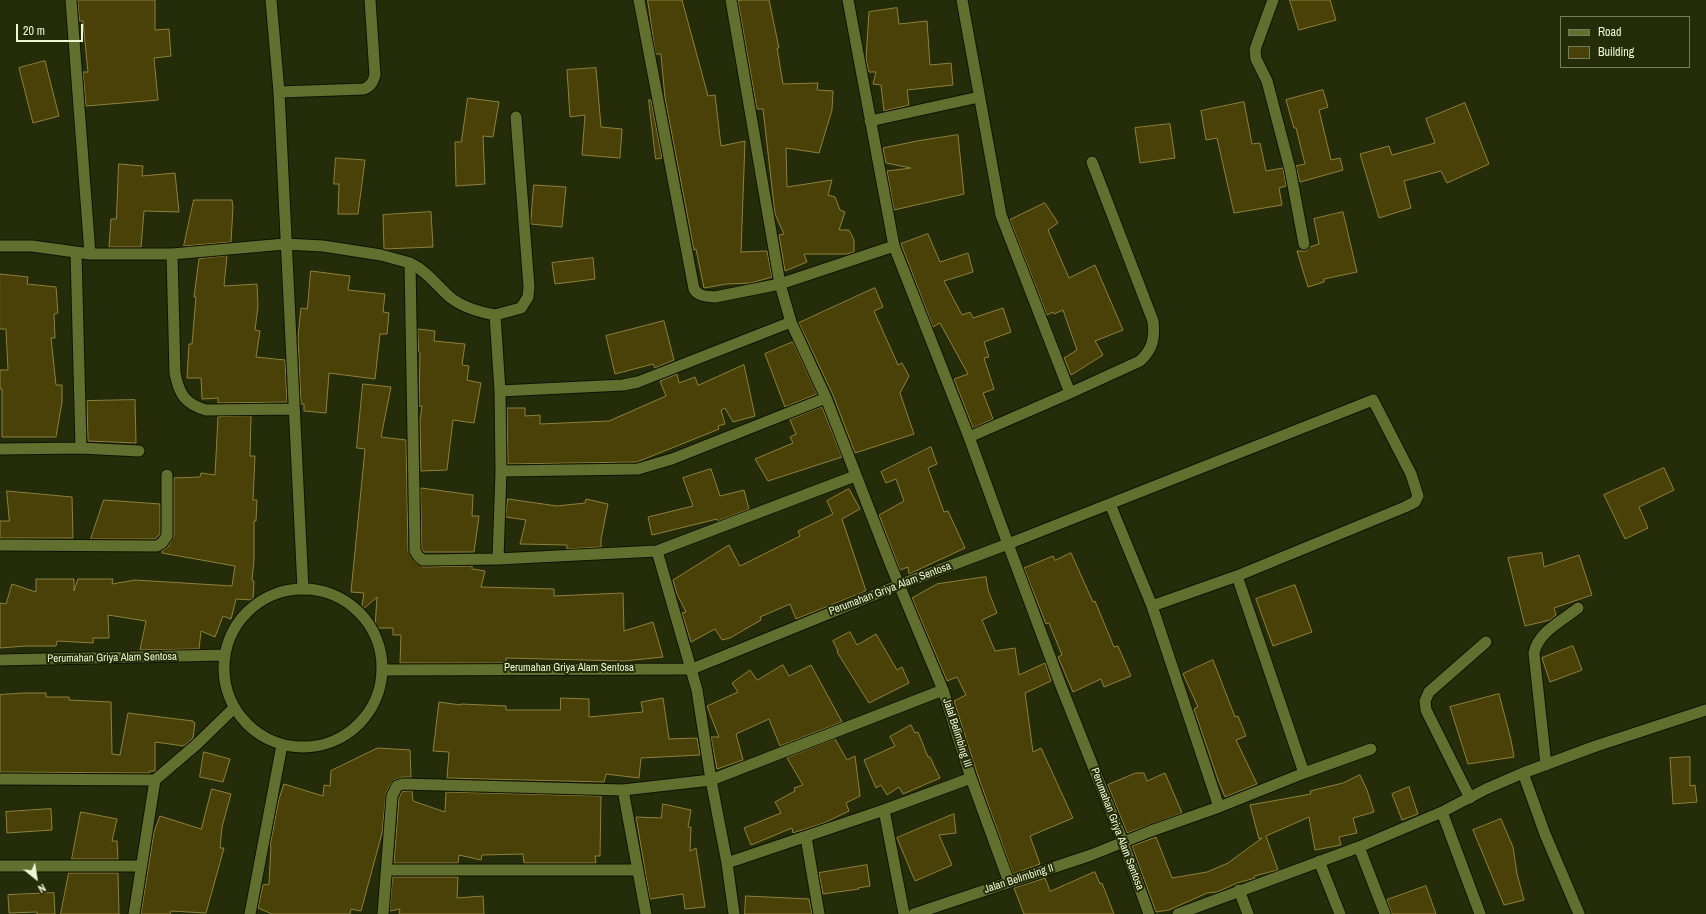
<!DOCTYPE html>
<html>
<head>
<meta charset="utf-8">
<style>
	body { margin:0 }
	#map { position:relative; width:1706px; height:914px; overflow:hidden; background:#252c09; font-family:"Archivo Narrow",sans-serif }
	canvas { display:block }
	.legend { position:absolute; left:1560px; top:16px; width:130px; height:52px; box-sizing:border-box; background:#252c09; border:1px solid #757d5b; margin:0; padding:5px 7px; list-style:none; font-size:12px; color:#eef7d5 }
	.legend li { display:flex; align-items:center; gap:8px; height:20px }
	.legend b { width:20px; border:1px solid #757d5b }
	.north { position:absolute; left:16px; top:858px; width:40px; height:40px; -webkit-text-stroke:3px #252c09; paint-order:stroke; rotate:150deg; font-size:11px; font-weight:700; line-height:16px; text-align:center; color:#eef7d5 }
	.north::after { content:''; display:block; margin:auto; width:14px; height:18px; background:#eef7d5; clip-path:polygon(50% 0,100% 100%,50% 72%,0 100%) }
	.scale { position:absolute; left:16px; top:24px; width:67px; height:18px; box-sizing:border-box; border:2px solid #eef7d5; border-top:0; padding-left:5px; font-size:12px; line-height:14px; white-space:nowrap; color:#eef7d5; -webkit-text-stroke:3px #252c09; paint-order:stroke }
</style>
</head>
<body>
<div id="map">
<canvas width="1706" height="914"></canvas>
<ul class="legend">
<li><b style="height:5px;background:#616f2f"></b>Road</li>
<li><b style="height:11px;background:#4a4108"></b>Building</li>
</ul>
<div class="north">N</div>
<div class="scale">20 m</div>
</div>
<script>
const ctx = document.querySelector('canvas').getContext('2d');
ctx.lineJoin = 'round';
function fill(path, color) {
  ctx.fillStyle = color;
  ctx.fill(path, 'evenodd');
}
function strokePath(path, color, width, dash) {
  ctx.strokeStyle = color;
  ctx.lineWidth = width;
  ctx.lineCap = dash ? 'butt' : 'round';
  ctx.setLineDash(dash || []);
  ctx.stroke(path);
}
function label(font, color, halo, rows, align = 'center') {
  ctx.font = font + ' "Archivo Narrow",sans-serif';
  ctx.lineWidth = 4;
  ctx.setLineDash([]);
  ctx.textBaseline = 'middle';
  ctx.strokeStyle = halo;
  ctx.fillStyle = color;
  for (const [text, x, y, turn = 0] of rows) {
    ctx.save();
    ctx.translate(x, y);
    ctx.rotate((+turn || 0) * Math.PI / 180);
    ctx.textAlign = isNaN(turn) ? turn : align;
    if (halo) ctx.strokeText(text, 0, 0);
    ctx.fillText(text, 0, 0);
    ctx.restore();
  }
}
const building = new Path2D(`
	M78,0H155V30L169,29L171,56L154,58L158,100L86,106L83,72H88L83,21H80Z
	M648,0H682L708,96L715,95L721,146L745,141L741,252L767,251L772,277L751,283L727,284L704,288L696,249L694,250L665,98L661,54H656Z
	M743,0H769L779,48H777L783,84L818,83L817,90L833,91L832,110L819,153L786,148L787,187L832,180L828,195L835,197L840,210L845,212L839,230H849L854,240V252L847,254H804L807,262L785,271L779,235L784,234L775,214L763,109H757L738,1Z
	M1290,0H1330L1336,20L1299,30Z
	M897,8L899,24L927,21L930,65L951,63L953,85L907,90L909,105L884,111L881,85L873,84L876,72H869L866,59L869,12Z
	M45,61L59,116L33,123L19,68Z
	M596,68L601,127L622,129L620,158L582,155L585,115L570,117L567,70Z
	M1323,90L1328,107L1319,110L1331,160L1340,158L1343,170L1300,182L1296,166L1305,164L1296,128H1294L1286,100Z
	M468,98L499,102L493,137L483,136L485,184L456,186L455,142H461Z
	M649,100H651L662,158L656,159Z
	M1244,102L1252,144L1260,143L1266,171L1283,168L1286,186L1279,188L1282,205L1234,213L1217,138L1206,140L1201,111Z
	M1465,103L1489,164L1447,183L1441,171L1404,181L1411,208L1379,218L1360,154L1389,146L1392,155L1435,143L1426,119Z
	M1170,124L1175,158L1140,163L1135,128Z
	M958,135L964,194L894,210L887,171L911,168L886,163L883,148L917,141Z
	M336,158L365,160L358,214H338L339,184H334Z
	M119,164L143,166L142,176L175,173L179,212L144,211L141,247H109L111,219H116Z
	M534,185L566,187L562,227L531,224Z
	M194,200H232L233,207L231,242L184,246Z
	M1045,203L1058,223L1048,230L1069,278L1095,265L1123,330L1095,341L1103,355L1071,375L1064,358L1077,350L1063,310L1054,314L1053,312L1047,315L1010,220Z
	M431,212L433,247L384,249L383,215Z
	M1343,212L1357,272L1324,279V282L1308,287L1297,251H1306L1310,247L1319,244L1314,219Z
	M928,234L940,262L968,253L973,272L944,281L962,315L970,312L973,318L1003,308L1011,332L984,342L989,357L984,358L994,389L983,393L993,419L973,428L954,379L968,374L940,323L933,327L901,244Z
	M227,256L224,286L257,284L258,306L255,330L260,331L256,357L285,360L287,402L218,403V398L202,399L201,378H187L189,344H192L196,297H194L199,259Z
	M593,258L595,279L555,284L552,263Z
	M311,271L350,276L348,290L385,294L383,312L389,313L387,334H380L375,379L329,373L326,413L304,411V404H301L298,337L301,308L307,309Z
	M0,274L28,277L27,284L56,287L58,313L54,314L55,338H51L56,385H62V402L56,437H2V389H0V370H8L6,329H0Z
	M875,288L883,307L874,311L898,365L902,363L909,376L900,393L914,434L855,453L833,395L799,323Z
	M664,321L674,360L655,368L653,364L615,374L606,336Z
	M418,329L435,331L434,341L465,344L462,365L469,366L467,380L481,383L474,423L453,420L447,470L421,471L420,420L422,406H419L420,353L419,352Z
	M793,342L817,394L785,407L765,354Z
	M744,365L755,416L733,422L725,408L721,410L725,424L718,426L719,429L637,462L508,464L507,408H525V416L540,415V424L609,421L666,396L660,381L677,374L679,383L695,377L698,385Z
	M363,384L391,387L381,437L406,440L408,551L415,562L423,567L472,566V569L485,571L481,587L554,589V596L623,593L624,631L653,622L663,657L624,661L506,658V663H400L401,635H393V628H375L377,597L361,611L364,593L351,592L365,449L357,448Z
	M135,400L136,443L88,441L87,401Z
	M822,407L842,457L768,481L755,459L793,443L790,437L796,434L790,420Z
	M251,416L250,456H255L253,500H257L256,521H254V560L252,581H254L253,600L236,599L231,619L223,616L215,637L201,631L199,649L140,650L146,621L108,615L109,638H93V643L57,641L56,646H25L0,648V603L6,604L12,584L36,592V579H74V591L78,579H113L112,584L135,580L232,586L235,566L162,553V551L168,547L174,536V478L200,477L201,473L215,475L218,417Z
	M931,447L937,464L928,468L944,512L948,511L965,548L909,574L908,567L900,570L879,515L904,501L896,479L886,483L881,472Z
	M1664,468L1674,490L1639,507L1648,528L1625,539L1604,495Z
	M711,469L720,496L744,490L749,509L718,521L717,519L652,535L648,517L693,506L683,478Z
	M421,488L473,495L472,516H479L474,552H424L422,549Z
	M849,489L860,509L842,519L866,591L796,619L790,604L760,617L761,620L730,638L722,640L715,629L691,642L682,613L686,612L677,594L673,580L729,545L740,566L800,536L798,531L833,514L827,501Z
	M7,491L72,497L73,538H0V521H9Z
	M508,499L557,506L585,503L586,499L608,504L601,539V547L567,549V545L520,544L526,520L506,517Z
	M104,500L160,504V534L155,539H91Z
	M1071,553L1093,602L1095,601L1114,647L1118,646L1131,676L1104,687L1101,679L1073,692L1058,657L1062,655L1049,623L1046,624L1024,568L1053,556L1055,560Z
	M1542,553L1544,567L1579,555L1592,595L1554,608L1556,615L1550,620L1525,626L1508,558Z
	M986,577L988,590L997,613L982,620L995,651L1015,648L1019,675L1045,663L1051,681L1025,693L1033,752L1041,748L1073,818L1030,836L1040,864L1013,874L978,776L954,701L966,695L957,677L947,681L912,598L937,584Z
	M1295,585L1312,632L1273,646L1256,599Z
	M850,632L857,645L876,634L897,670L902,667L909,683L869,703L837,652L838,651L833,641Z
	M1573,646L1582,670L1550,682L1542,658Z
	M1213,660L1235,717L1238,716L1246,736L1236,740L1257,784L1225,797L1218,780L1194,709L1198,707L1183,674Z
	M783,665L789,676L811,665L842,722L780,746L769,719L736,734L743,760L717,769L711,737H719L707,706L738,692L732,683L750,670L757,680Z
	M24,693H46V697H69V700L111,702L112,754L120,755L128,713L193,721V722L195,723L193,738L184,746L155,742V771H150L149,773L0,772V695Z
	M1499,694L1511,740L1514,757L1468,764L1450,707Z
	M561,698L589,699V717L643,712L641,702L663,698L669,739L697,738L700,755L641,758L639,778L606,774L604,782L447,778L449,752L433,751L439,702L461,705V704L506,706V710H560Z
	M911,725L915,733L918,732L928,757H930L940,778L903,794L899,787L887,795L881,785L876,788L864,760L895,746L890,737Z
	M835,739L847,760L855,756L860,796L846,803L849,811L824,823L793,833L792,828L751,845L744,828L781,813L775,802L795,791L794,788L803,785L787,758Z
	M378,748L410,750L411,777H403L394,780L391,783L386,793L382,834V833L361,911L351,909L350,914H272L258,908L263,885L269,884L271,846H270L279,799L284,784L323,796L324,785L330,786L331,771Z
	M204,752L230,759L223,782L200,777Z
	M1690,757V786L1695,785L1697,802L1673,804L1670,758Z
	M1136,773H1144L1147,781L1165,773L1182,813L1127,833L1108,785Z
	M1360,775L1367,790L1374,812L1353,818L1357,833L1339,837L1341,845L1315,850L1309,817L1266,836L1278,870L1254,876L1255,878L1237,883L1217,892L1207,893L1169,910L1156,912L1132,846L1156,837L1172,878L1207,872L1228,863L1262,838L1259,839L1250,805L1311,794L1310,791L1343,783Z
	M1409,787L1418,814L1402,820L1392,794Z
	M212,789L231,794L222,827L220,848H224L206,913L171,911L170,914H141L154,832L160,816L201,829Z
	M412,791L413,801L445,812L446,792L601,796L600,856H595L596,863H524L523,854L482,855L481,860L459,855L458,863H394L399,798L402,792Z
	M663,804L691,810L688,827H691L690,851L696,848L705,907L685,909L683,894L650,899L636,817L661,818Z
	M51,809L52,830L7,833L6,812Z
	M81,812L117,819L112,841H117L118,859H72Z
	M954,814L956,833L939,835L952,865L915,881L897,838Z
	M1501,819L1513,847L1517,874L1524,900L1504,905L1473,830Z
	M867,865L870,886L858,888L859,889L823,894L819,873Z
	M1095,872L1100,884L1102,883L1114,914H1024L1014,888L1045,878L1050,891Z
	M69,873H118L119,914H61Z
	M393,877H458L457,898L483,896L484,914H399L400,909L390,911Z
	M1426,886L1436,914H1392L1387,900Z
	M54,893L55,914H37V912L9,913L8,895Z
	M746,896L809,899L812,914H745Z`);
fill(building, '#4a4108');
strokePath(building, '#8d813c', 1);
const minor = new Path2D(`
	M71,0L90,254
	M271,0L279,92
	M639,0L694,289C699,297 707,296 715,297L780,284L894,246
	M731,0L780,284L791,322L826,398L892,568L943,690L971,778L1009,882
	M848,0L894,246L969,437L1008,544L1373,400L1411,474L1418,496L1415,502L1405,507L1237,576L1152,606
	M962,0L1001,215L1070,393
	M1273,0L1258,41L1255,50L1256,59L1267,81L1290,169L1304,244
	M870,121L979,97
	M0,246H32L90,254H172L285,244L323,246L381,255L410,263L415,551L419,557L423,560L498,559L657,551L855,476
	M76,252L81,448
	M172,254L175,373C179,394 185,404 206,410L294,409
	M410,263C427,271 437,286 451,298C464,308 479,312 495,315L500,391L501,471L498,559
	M495,315L521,308L528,297L529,287L516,117
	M500,391L623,385L638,382L791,322
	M969,437L1070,393L1140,361C1153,349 1155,338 1153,321L1092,162
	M0,449L81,448L139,451
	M501,471L638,469L672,459L826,398
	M1110,504L1152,606L1219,807
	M0,545L157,546L162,543L167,536V475
	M657,551L697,690L711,780L727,863L734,914
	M1237,576L1304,773
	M303,589L279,92L364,89C371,86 373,82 375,75L370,0
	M1546,765L1534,653C1538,632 1562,621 1578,608
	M1523,773L1596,746L1706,710
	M0,779L155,780
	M623,790L646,914
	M1470,798L1426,710L1425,701L1429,692L1486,642
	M884,810L904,914
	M1442,812L1480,914
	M806,837L819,914
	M1359,847L1385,914
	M1319,861L1340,914
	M727,863L884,810L971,778
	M0,866H141
	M387,870H638
	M1239,890L1248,914
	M134,914L155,780L197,744L234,708
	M250,914L282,745
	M383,914L392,796L397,786L403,784L623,790L711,780L943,690
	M914,914L1091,855L1151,831L1219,807L1304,773L1371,749
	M1178,914L1359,847L1442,812L1486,789L1523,773L1545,834L1579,914`);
const tertiary = new Path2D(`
	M224 668a79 79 0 1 1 158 0a79 79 0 1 1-158 0Z
	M0,660L225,655
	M383,670L692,669L899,585L1008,544L1061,686L1123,842L1149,914`);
strokePath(minor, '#0f1302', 13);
strokePath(tertiary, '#0f1302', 13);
strokePath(minor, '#616f2f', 11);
strokePath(tertiary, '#616f2f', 11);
label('11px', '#eef7d5', '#252c09', [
	["Perumahan Griya Alam Sentosa",890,589,-21],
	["Perumahan Griya Alam Sentosa",112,658,-1],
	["Perumahan Griya Alam Sentosa",569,668],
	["Jalal Belimbing III",957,733,72],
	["Perumahan Griya Alam Sentosa",1117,829,69],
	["Jalan Belimbing II",1019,879,-18]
]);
</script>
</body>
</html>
